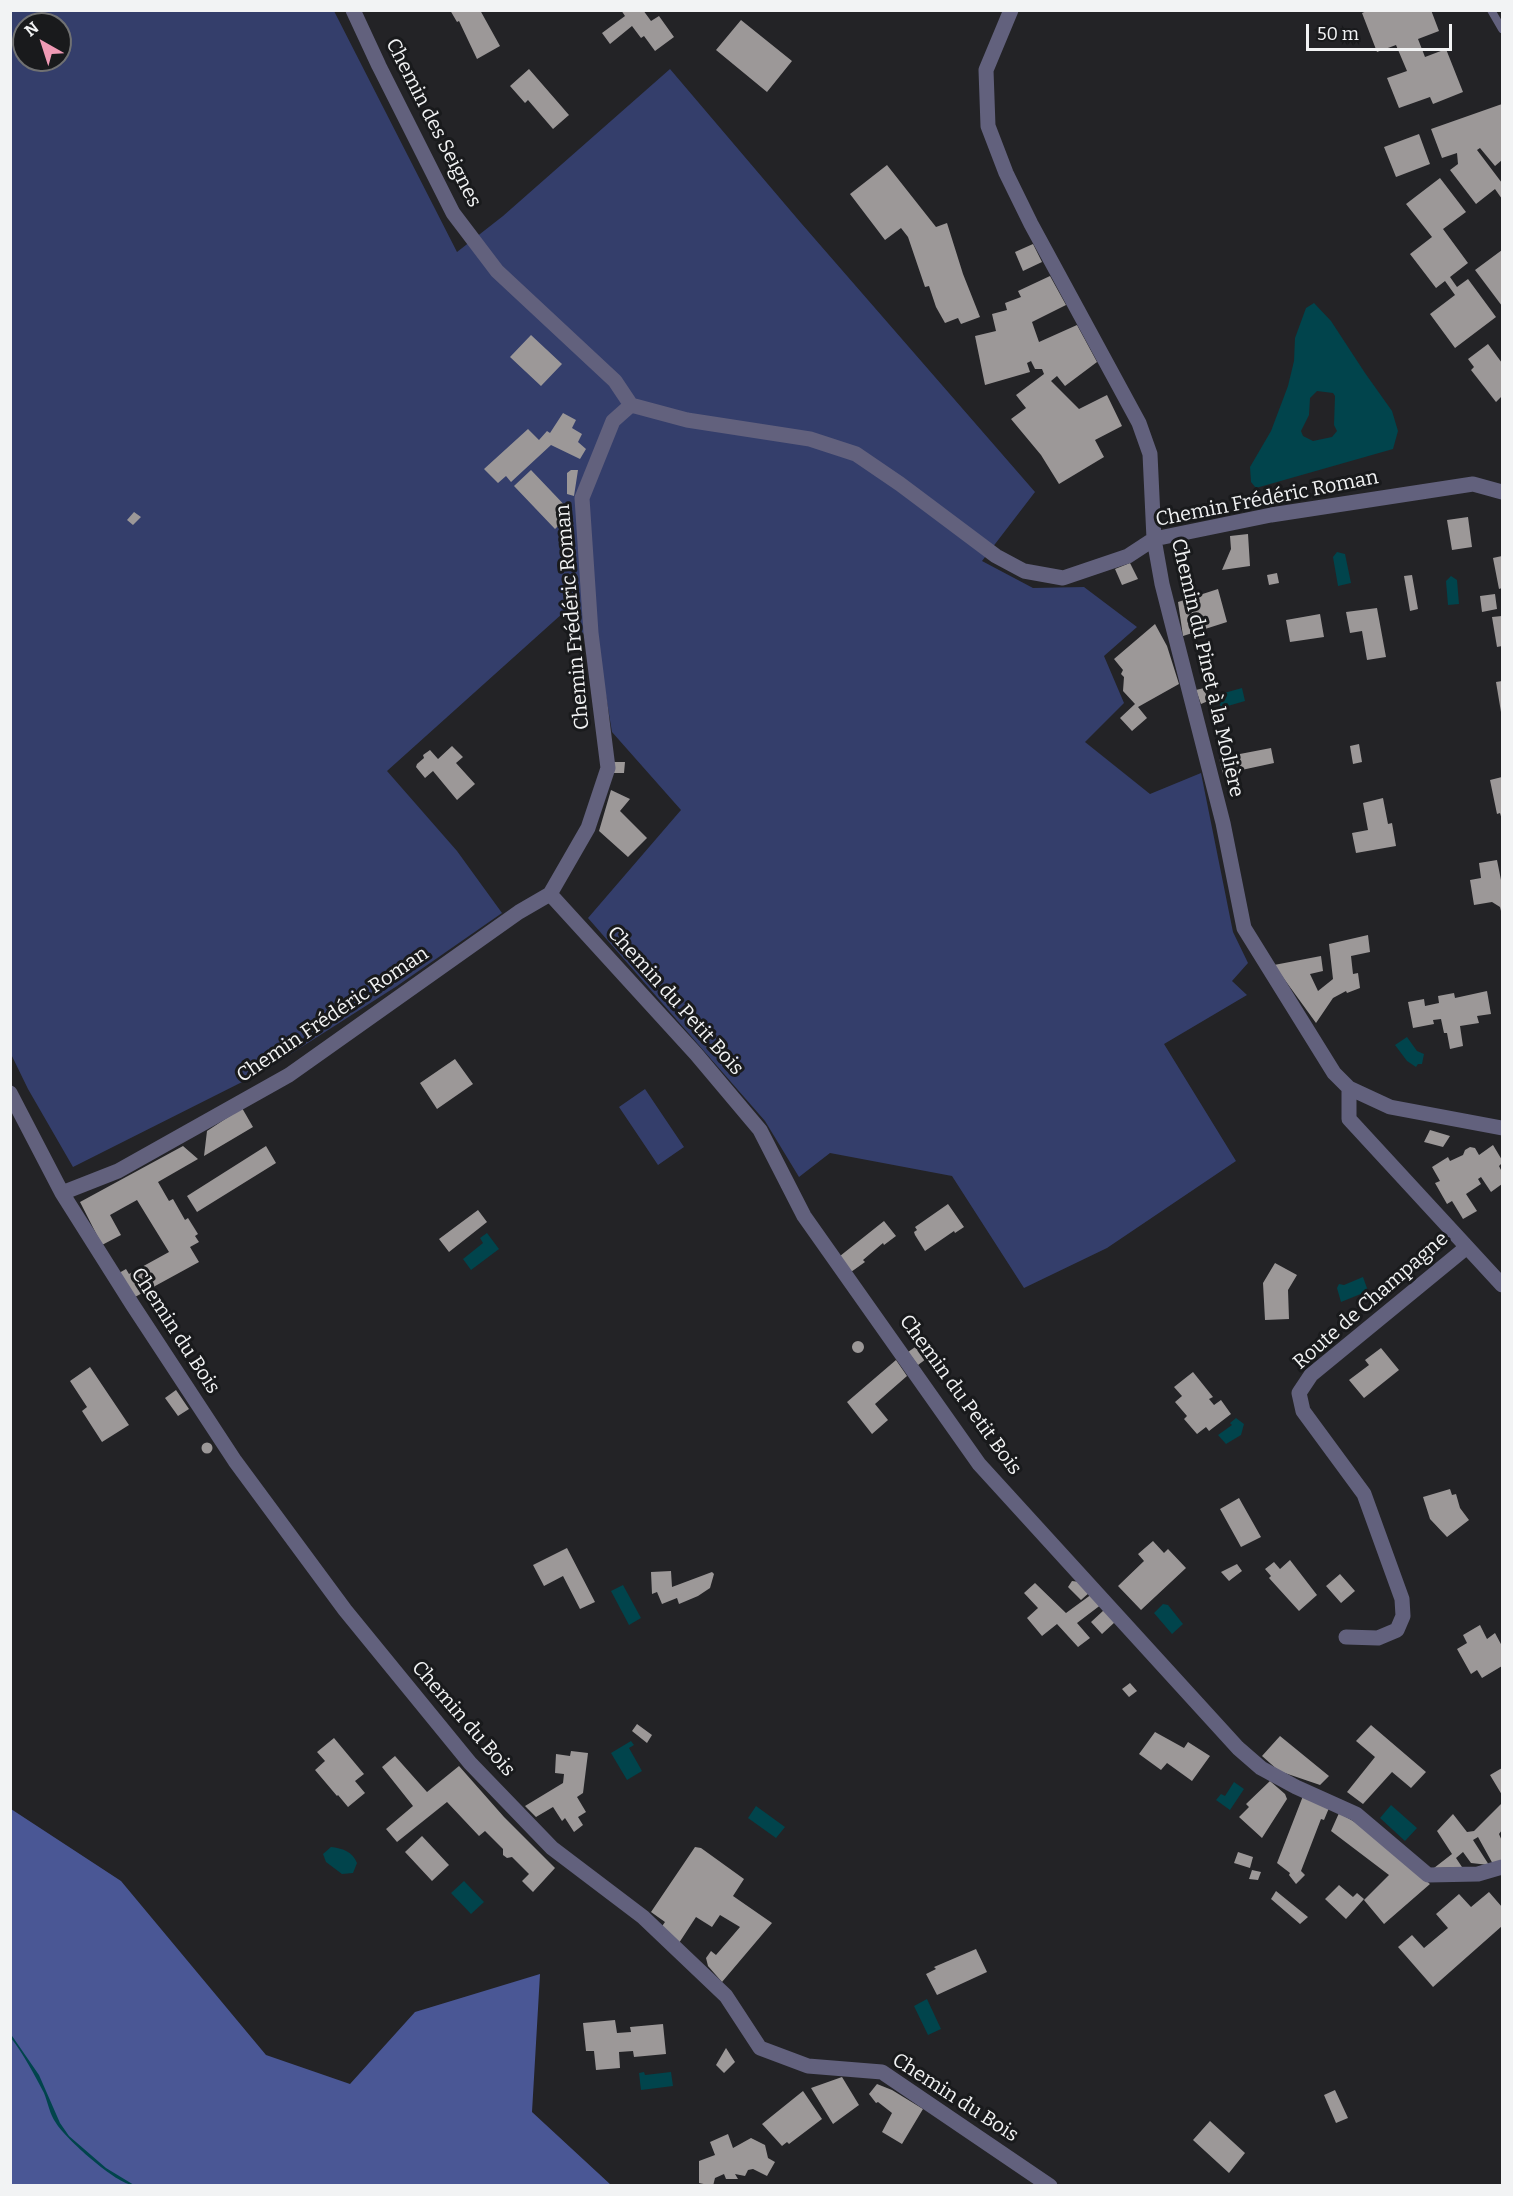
<!DOCTYPE html>
<html>
<head>
<meta charset="utf-8">
<style>
	body { margin:0 }
	#map { position:relative; width:1513px; height:2196px; overflow:hidden; background:#232326; font-family:Bitter,serif }
	canvas { display:block }
	.frame { position:absolute; inset:0; border:12px solid #f2f3f4; pointer-events:none }
	.north { position:absolute; left:12px; top:12px; width:60px; height:60px; box-sizing:border-box; background:#191a1c; border:2px solid #707172; border-radius:50%; rotate:321deg; font-size:16px; font-weight:700; line-height:24px; text-align:center; color:#f2f3f4 }
	.north::after { content:''; display:block; margin:auto; width:21px; height:27px; background:#f09ab5; clip-path:polygon(50% 0,100% 100%,50% 72%,0 100%) }
	.scale { position:absolute; left:1306px; top:24px; width:146px; height:27px; box-sizing:border-box; border:3px solid #f2f3f4; border-top:0; padding-left:8px; font-size:18px; line-height:21px; white-space:nowrap; color:#f2f3f4; -webkit-text-stroke:4px #191a1c; paint-order:stroke }
</style>
</head>
<body>
<div id="map">
<canvas width="1513" height="2196"></canvas>
<div class="frame"></div>
<div class="north">N</div>
<div class="scale">50 m</div>
</div>
<script>
const ctx = document.querySelector('canvas').getContext('2d');
ctx.lineJoin = 'round';
function fill(path, color) {
  ctx.fillStyle = color;
  ctx.fill(path, 'evenodd');
}
function strokePath(path, color, width, dash) {
  ctx.strokeStyle = color;
  ctx.lineWidth = width;
  ctx.lineCap = dash ? 'butt' : 'round';
  ctx.setLineDash(dash || []);
  ctx.stroke(path);
}
function label(font, color, halo, rows, align = 'center') {
  ctx.font = font + ' Bitter,serif';
  ctx.lineWidth = 6;
  ctx.setLineDash([]);
  ctx.textBaseline = 'middle';
  ctx.strokeStyle = halo;
  ctx.fillStyle = color;
  for (const [text, x, y, turn = 0] of rows) {
    ctx.save();
    ctx.translate(x, y);
    ctx.rotate((+turn || 0) * Math.PI / 180);
    ctx.textAlign = isNaN(turn) ? turn : align;
    if (halo) ctx.strokeText(text, 0, 0);
    ctx.fillText(text, 0, 0);
    ctx.restore();
  }
}
fill(new Path2D(`
	M10,11H334L457,252L503,216L670,69L801,223L1035,492L982,561L1033,588L1084,587L1137,627L1104,656L1124,703L1085,742L1150,794L1201,773L1233,932L1248,963L1232,981L1247,995L1164,1044L1236,1161L1107,1248L1024,1288L952,1176L830,1153L799,1177L765,1121L588,918L681,810L612,732L598,648L563,613L387,771L457,851L502,913L397,986L264,1071L73,1167L28,1089L10,1052ZM24,24H60V60H24Z
	M645,1089L684,1147L658,1165L619,1107Z`), '#343e6b');
fill(new Path2D(`
	M11,1809L121,1881L266,2055L350,2084L415,2012L540,1974L532,2112L611,2185L11,2186Z`), '#4a5795');
fill(new Path2D(`
	M1314,303L1331,321L1365,373L1392,411L1398,431L1393,449L1256,488L1251,482L1250,467L1271,431L1288,386L1294,361L1295,338L1306,308ZM1317,391L1333,393L1335,396L1334,425L1337,431L1332,437L1313,441L1303,436L1301,431L1309,415L1310,398Z
	M1337,552L1345,554L1351,583L1338,586L1333,557Z
	M1451,576L1457,580L1459,604L1448,605L1446,581Z
	M1242,688L1245,701L1221,708L1217,695Z
	M1407,1037L1417,1051L1424,1054L1422,1064H1418L1416,1067L1407,1061L1395,1045Z
	M487,1233L499,1249L471,1270L463,1259L483,1243L480,1238Z
	M1363,1277L1368,1291L1341,1302L1337,1288L1339,1284L1344,1285Z
	M1236,1418L1244,1424L1241,1435L1226,1444L1218,1435L1232,1425L1230,1423Z
	M623,1585L641,1618L629,1625L611,1591Z
	M1163,1604L1168,1605L1183,1624L1172,1634L1154,1613Z
	M631,1741L634,1745L629,1748L642,1771L627,1780L611,1753Z
	M1234,1782L1244,1789L1230,1810L1216,1800L1221,1794L1225,1796Z
	M1391,1805L1417,1828L1405,1841L1380,1818Z
	M756,1806L785,1827L776,1838L748,1818Z
	M331,1847C342,1848 353,1852 357,1863L353,1873L342,1874L326,1862L323,1854Z
	M464,1881L484,1902L471,1914L451,1893Z
	M927,1999L941,2029L928,2035L914,2006Z
	M10,2033L39,2075L60,2123L69,2136L106,2168L134,2185C118,2186 65,2138 56,2123C50,2115 48,2103 44,2093C35,2076 23,2053 11,2038Z
	M644,2072L645,2075L671,2072L673,2086L641,2090L639,2073Z`), '#01444c');
fill(new Path2D(`
	M450,10H480L500,46L477,59L459,21L457,22Z
	M621,10H643L651,21L659,16L674,37L655,51L644,36L641,38L632,26L610,44L602,33L625,16Z
	M1369,10H1431L1439,31L1418,39L1425,57L1446,49L1463,92L1433,104L1430,97L1399,108L1387,78L1407,71L1396,45L1377,52L1362,13Z
	M741,20L792,61L767,92L716,50Z
	M529,69L569,115L553,129L528,100L525,103L510,86Z
	M1502,104V160L1495,166L1480,148L1477,150L1502,183V199L1495,189L1476,204L1450,170L1458,164L1457,153L1442,158L1431,129Z
	M1419,134L1430,164L1396,177L1384,147Z
	M887,165L936,227L947,223L963,274L980,317L961,324L958,318L945,323L936,307L929,286L925,287L908,237L901,228L885,240L850,194Z
	M1440,178L1466,212L1443,229L1468,263L1450,277L1457,287L1468,279L1496,317L1455,348L1430,314L1455,295L1445,281L1436,288L1410,254L1432,237L1406,204Z
	M1033,244L1042,262L1023,271L1015,252Z
	M1502,250V306L1475,270Z
	M1050,276L1066,305L1032,322L1039,342L1077,325L1097,362L1065,386L1057,376L1051,381L1079,409L1107,395L1122,426L1095,440L1104,457L1059,484L1041,455L1011,419L1026,408L1016,395L1044,374L1042,369H1035L1031,361L1027,363L1030,372L985,385L975,336L996,331L992,314L1007,310L1005,303L1021,297L1018,291Z
	M531,335L562,364L541,386L510,357Z
	M1488,344L1502,363V396L1496,402L1471,370L1474,367L1468,359Z
	M563,413L576,420L572,428L582,434L578,442L586,449L580,459L551,445L511,482L506,476L498,483L484,469L528,429L539,440L547,431L550,433Z
	M531,470L572,513L555,529L514,486Z
	M571,470H578L574,496L567,494V473Z
	M134,512L141,517L133,525L127,520Z
	M1468,517L1472,547L1452,550L1447,520Z
	M1248,534L1250,566L1222,570L1231,549L1230,536Z
	M1502,556V588L1499,589L1493,558Z
	M1130,563L1138,579L1122,585L1115,569Z
	M1277,573L1279,583L1269,585L1267,575Z
	M1412,575L1418,609L1410,611L1404,576Z
	M1218,589L1227,622L1183,636L1178,602Z
	M1495,594L1497,609L1482,612L1480,596Z
	M1377,608L1386,657L1367,660L1362,631L1350,633L1346,612Z
	M1320,614L1324,637L1290,642L1286,620Z
	M1502,616V646L1497,647L1492,617Z
	M1155,624L1167,646L1179,684L1138,707L1147,718L1132,731L1120,718L1135,704L1123,691L1124,677L1121,674L1123,670L1114,659Z
	M1502,681V712H1501L1496,682Z
	M1204,688L1208,701L1201,704L1196,690Z
	M1359,744L1362,762L1353,764L1350,746Z
	M452,746L463,757L456,763L475,784L457,800L433,771L425,778L416,767L417,764L424,758L423,755L430,750L438,759Z
	M1271,748L1274,763L1223,774L1219,758Z
	M613,762H625L624,773H613Z
	M1502,777V820L1500,813L1497,814L1490,780Z
	M611,790L630,799L620,811L647,838L628,857L599,831Z
	M1383,798L1388,824L1392,823L1396,846L1356,853L1352,833L1368,830L1363,803Z
	M1497,860L1501,880L1502,879V915L1500,907L1492,902L1474,905L1470,880L1481,878L1479,863Z
	M1368,935L1370,952L1351,956L1353,974L1358,973L1360,988L1347,993L1346,991L1333,998L1316,1023L1274,965L1321,956L1323,971L1310,974L1318,991L1333,979L1329,944Z
	M1487,991L1491,1014L1477,1016L1479,1023L1460,1026L1463,1046L1450,1049L1447,1033H1444L1441,1019L1433,1020L1434,1024L1413,1028L1408,1002L1424,999L1425,1006L1439,1003L1438,996L1454,993L1455,998Z
	M455,1059L473,1084L437,1109L420,1083Z
	M242,1108L253,1127L204,1156L207,1131Z
	M1430,1130L1450,1136L1443,1147L1424,1142Z
	M1493,1145L1502,1160V1163L1499,1166L1502,1172V1184L1491,1192L1481,1177L1478,1179L1481,1184L1466,1194L1477,1211L1463,1219L1452,1201L1447,1204L1435,1183L1440,1181L1432,1167L1448,1157L1450,1161L1463,1155L1465,1150L1470,1147L1475,1148L1479,1155Z
	M183,1146L198,1159L158,1182L169,1201L173,1199L185,1220L188,1218L198,1234L195,1236L199,1242L190,1247L199,1262L135,1297L119,1273L126,1269L129,1274L169,1252L137,1200L110,1215L121,1235L102,1245L80,1202Z
	M266,1146L276,1163L197,1212L187,1196Z
	M948,1204L964,1227L955,1233L954,1231L925,1251L915,1235L914,1232L917,1230L915,1227Z
	M478,1210L487,1222L449,1252L439,1239Z
	M884,1221L896,1236L884,1245L883,1243L863,1260L865,1262L851,1272L840,1256Z
	M1275,1263L1297,1275L1288,1290L1289,1319L1265,1320L1263,1283Z
	M852 1347a6 6 0 1 1 12 0a6 6 0 1 1-12 0Z
	M921,1343L930,1356L918,1365L908,1352Z
	M1381,1348L1399,1370L1364,1398L1349,1380L1369,1365L1365,1360Z
	M896,1360L907,1376L875,1404L888,1420L872,1434L847,1402Z
	M90,1367L129,1425L102,1442L82,1411L87,1407L70,1381Z
	M1193,1372L1213,1397L1209,1399L1214,1405L1221,1400L1231,1414L1209,1431L1206,1427L1197,1434L1184,1419L1187,1416L1175,1402L1182,1396L1174,1387Z
	M176,1390L189,1409L178,1416L165,1398Z
	M201.5 1448a5.5 5.5 0 1 1 11 0a5.5 5.5 0 1 1-11 0Z
	M1450,1489L1452,1495L1456,1494L1460,1508L1469,1520L1447,1537L1430,1519L1423,1497Z
	M1239,1498L1261,1537L1241,1547L1220,1509Z
	M1153,1541L1164,1553L1168,1549L1186,1568L1141,1610L1118,1586L1144,1561L1138,1554Z
	M567,1548L595,1602L580,1609L563,1576L544,1586L533,1565Z
	M1290,1560L1317,1595L1299,1611L1269,1578L1271,1576L1265,1569L1274,1562L1280,1569Z
	M1237,1564L1242,1571L1229,1581L1221,1572Z
	M671,1571L672,1587L712,1572L714,1574L710,1588L698,1596L679,1604L677,1598L662,1604L657,1592L652,1594L651,1572Z
	M1340,1574L1355,1591L1341,1603L1326,1586Z
	M1072,1581L1080,1582L1090,1592L1081,1600L1068,1587Z
	M1035,1583L1066,1613L1092,1594L1102,1604L1077,1623L1090,1638L1078,1647L1057,1624L1042,1636L1027,1618L1038,1608L1024,1593Z
	M1104,1610L1115,1622L1102,1634L1091,1622Z
	M1480,1625L1487,1639L1495,1633L1502,1646V1666L1482,1678L1477,1670L1471,1674L1457,1649L1467,1643L1463,1635Z
	M1130,1683L1137,1691L1129,1697L1122,1689Z
	M637,1724L652,1735L647,1743L632,1731Z
	M1371,1725L1426,1772L1411,1788L1392,1772L1363,1804L1347,1792L1375,1757L1356,1741Z
	M1155,1732L1184,1748L1188,1742L1210,1756L1192,1781L1167,1763L1161,1770L1139,1754Z
	M1280,1736L1329,1776L1320,1785L1279,1771L1262,1756Z
	M334,1738L364,1774L355,1781L365,1793L348,1807L338,1795L337,1796L315,1770L325,1761L317,1752Z
	M571,1751L588,1753L583,1793L577,1797L586,1812L578,1817L583,1825L574,1832L565,1818L562,1821L553,1807L536,1817L525,1806L563,1783L564,1774L555,1773L556,1754L570,1756Z
	M395,1756L427,1792L459,1766L504,1817L555,1868L533,1892L522,1881L529,1874L512,1857L507,1858L503,1855V1849L485,1831L479,1836L447,1802L397,1842L386,1829L413,1806L382,1767Z
	M1502,1768V1795L1490,1775Z
	M1270,1781L1285,1794L1287,1799L1262,1838L1239,1817L1249,1807L1246,1804Z
	M1303,1796L1329,1808L1324,1820L1321,1819L1301,1871L1305,1875L1296,1884L1289,1875L1290,1873L1277,1863Z
	M1502,1803V1830L1499,1834L1502,1841V1861L1494,1866L1478,1837L1473,1840L1489,1865L1471,1863L1463,1852L1456,1858L1462,1867L1434,1868L1452,1854L1437,1831L1453,1814L1467,1832L1474,1831Z
	M1339,1813L1360,1825L1430,1884L1384,1924L1364,1900L1389,1875L1331,1831Z
	M422,1836L449,1865L432,1881L405,1852Z
	M695,1847L701,1848L744,1879L733,1896L772,1923L722,1982L708,1966L706,1958L711,1951L716,1955L740,1927L720,1915L712,1927L696,1917L679,1943L660,1929L665,1922L651,1912Z
	M1238,1852L1253,1857L1250,1868L1234,1863Z
	M1252,1870L1261,1872L1258,1880L1249,1879Z
	M1339,1885L1353,1897L1357,1893L1364,1899L1346,1919L1325,1899Z
	M1276,1891L1308,1917L1300,1924L1271,1899Z
	M1489,1892L1502,1907V1926L1433,1987L1398,1947L1412,1935L1424,1948L1448,1928L1436,1914L1459,1894L1471,1907Z
	M976,1949L987,1972L937,1995L926,1974L936,1969L934,1967Z
	M615,2020L617,2033L631,2032L630,2027L663,2024L666,2054L634,2057L633,2051L619,2052L620,2068L596,2070L594,2051H586L583,2023Z
	M726,2048L735,2062L724,2073L716,2065Z
	M842,2077L859,2105L833,2124L811,2088Z
	M877,2084L892,2090L923,2109L902,2144L882,2132L892,2113L878,2102L876,2103L869,2094Z
	M1335,2090L1348,2118L1336,2123L1324,2095Z
	M803,2091L822,2119L789,2144L787,2142L782,2146L762,2124Z
	M1210,2121L1245,2153L1229,2173L1193,2140Z
	M728,2134L733,2148L751,2138L765,2145L768,2158L775,2162L767,2176L753,2169L748,2170L745,2176L735,2174L738,2179H726L724,2174L715,2178L713,2186L699,2183V2161L715,2155L710,2142Z`), '#9c9898');
strokePath(new Path2D(`
	M1491,10L1502,29`), '#62617d', 8);
strokePath(new Path2D(`
	M353,10L379,66L453,213L497,271L615,381L631,405
	M1011,10L986,70L988,126L1006,173L1031,224L1139,423L1150,454L1154,539L1162,584L1223,823L1244,928L1334,1073L1349,1088L1390,1107L1502,1128
	M550,894L696,1054L760,1130L804,1216L979,1464L1238,1748L1261,1768L1296,1787L1356,1814L1428,1875L1478,1874L1502,1867
	M1349,1088V1119L1502,1285
	M10,1093L62,1193L132,1304L235,1461L345,1610L470,1763L552,1848L643,1917L726,1996L760,2048L808,2066L882,2072L1050,2186
	M62,1193L118,1171L289,1075L519,912L550,894L588,828L608,768L591,633L582,498L613,421L631,405L687,420L810,439L856,454L900,484L996,556L1024,571L1063,578L1128,556L1154,539L1271,515L1473,484L1502,492
	M1346,1637L1378,1638L1397,1630L1403,1616L1402,1599L1364,1494L1303,1411L1299,1393L1311,1375L1467,1247`), '#62617d', 15);
label('20px', '#f2f3f4', '#191a1c', [
	["Chemin des Seignes",433,123,63],
	["Chemin Frédéric Roman",1267,499,-11],
	["Chemin Frédéric Roman",573,617,-95],
	["Chemin du Pinet à la Molière",1207,668,77],
	["Chemin du Petit Bois",675,1001,48],
	["Chemin Frédéric Roman",333,1015,-34],
	["Route de Champagne",1371,1301,-41],
	["Chemin du Bois",175,1331,57],
	["Chemin du Petit Bois",960,1395,54],
	["Chemin du Bois",463,1719,49],
	["Chemin du Bois",955,2098,33]
]);
</script>
</body>
</html>
